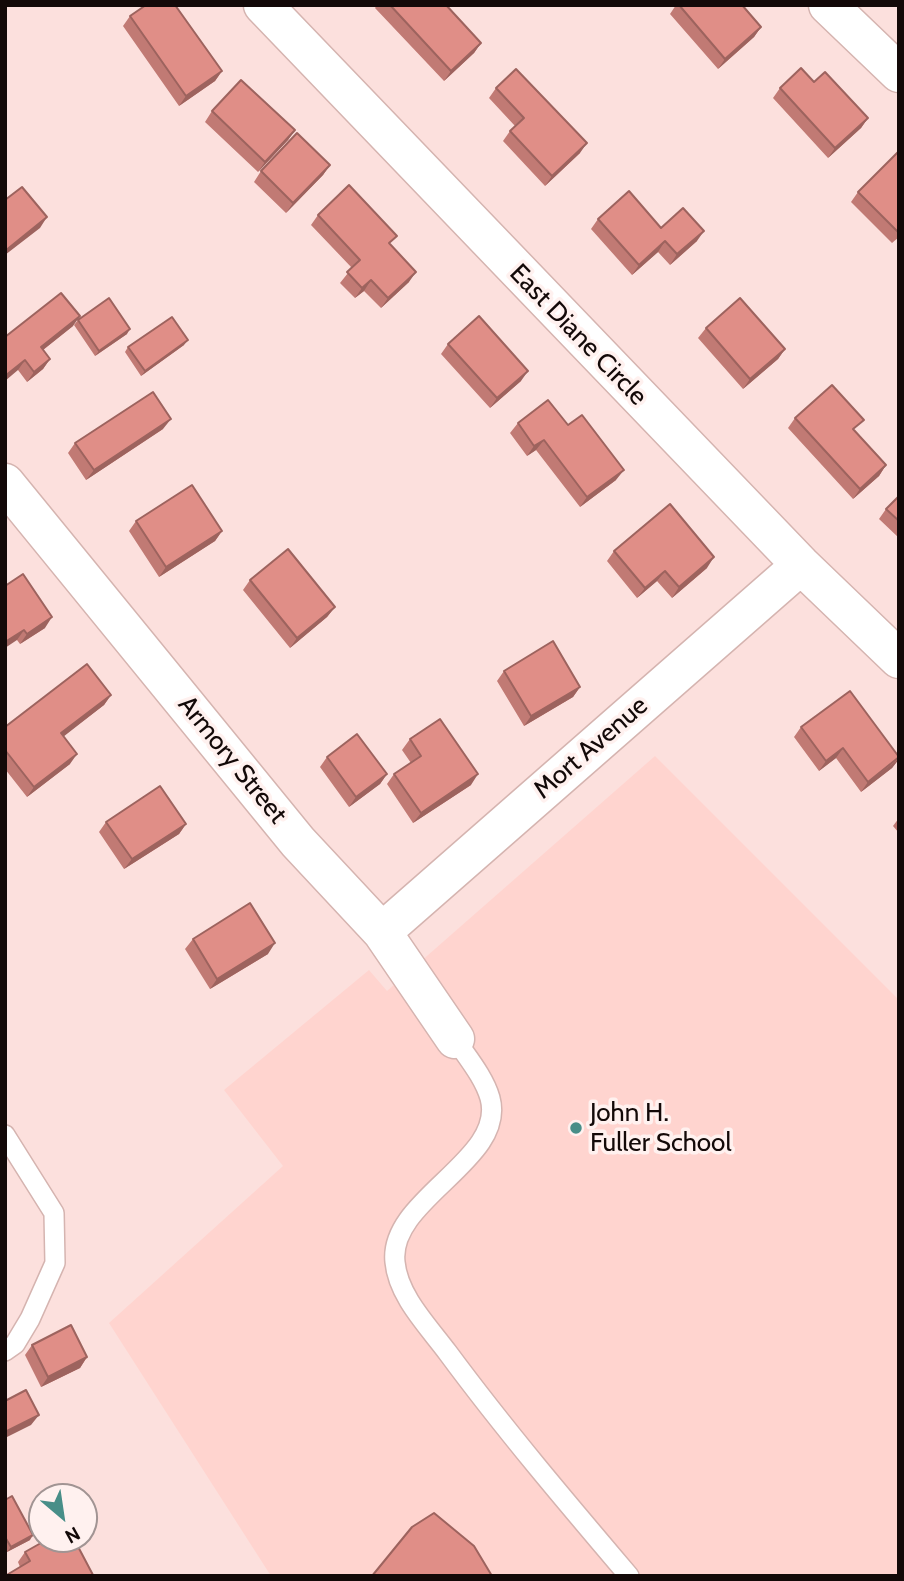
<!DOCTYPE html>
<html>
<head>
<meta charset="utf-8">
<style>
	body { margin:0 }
	#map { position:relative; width:904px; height:1581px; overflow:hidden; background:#fce0dd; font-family:Cabin,sans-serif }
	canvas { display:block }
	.frame { position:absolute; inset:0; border:7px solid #130908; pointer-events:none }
	.north { position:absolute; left:28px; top:1483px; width:70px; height:70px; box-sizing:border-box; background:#fff1ef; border:2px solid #a19493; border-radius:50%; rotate:151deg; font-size:19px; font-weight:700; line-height:28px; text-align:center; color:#130908 }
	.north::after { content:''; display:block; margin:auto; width:24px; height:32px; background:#488e88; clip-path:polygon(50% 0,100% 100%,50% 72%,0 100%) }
</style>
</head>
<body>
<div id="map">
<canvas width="904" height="1581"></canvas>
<div class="frame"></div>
<div class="north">N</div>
</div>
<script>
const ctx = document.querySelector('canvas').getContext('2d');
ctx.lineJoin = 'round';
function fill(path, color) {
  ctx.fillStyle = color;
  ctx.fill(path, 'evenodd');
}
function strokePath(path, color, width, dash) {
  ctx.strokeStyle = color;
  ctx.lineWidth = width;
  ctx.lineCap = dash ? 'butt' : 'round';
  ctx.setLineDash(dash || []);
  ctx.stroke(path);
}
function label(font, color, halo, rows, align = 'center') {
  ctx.font = font + ' Cabin,sans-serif';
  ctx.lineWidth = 7;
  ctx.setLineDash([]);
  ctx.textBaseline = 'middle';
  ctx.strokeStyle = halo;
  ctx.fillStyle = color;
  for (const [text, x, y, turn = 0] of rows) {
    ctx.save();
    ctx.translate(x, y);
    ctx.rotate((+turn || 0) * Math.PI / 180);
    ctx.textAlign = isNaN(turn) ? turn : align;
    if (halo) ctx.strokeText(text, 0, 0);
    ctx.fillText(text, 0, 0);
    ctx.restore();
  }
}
fill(new Path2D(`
	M655,756L899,1000V1576H271L109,1323L283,1166L224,1090L369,970L387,991Z`), '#ffd4cf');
const service = new Path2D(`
	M455,1039C467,1057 484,1077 490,1098C507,1160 388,1199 395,1262C398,1296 428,1326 448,1353C505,1430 567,1503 629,1576
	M5,1135L54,1213L55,1263L30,1319L15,1344L5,1351`);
const minor = new Path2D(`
	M263,5L801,565L899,659
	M828,5L899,73
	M5,483L298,842L382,932L455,1039
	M382,932L801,565`);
strokePath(service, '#d5b4b0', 22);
strokePath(minor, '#d5b4b0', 41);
strokePath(service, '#fff', 19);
strokePath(minor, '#fff', 38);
fill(new Path2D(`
	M377,5H446L481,43L474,53L444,81L375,8Z
	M676,5H742L761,27L754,37L718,69L670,14Z
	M130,16L222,71L215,81L179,106L123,26Z
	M814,82L868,118L861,128L828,158L773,98L780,88Z
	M496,88L580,153L545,186L503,141L510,131L515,126L489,98Z
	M212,111L295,130L288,140L258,172L205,122Z
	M899,154V237L892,243L851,202L858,192Z
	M330,165L323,175L286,213L254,182L261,171Z
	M318,215L390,245L409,282L381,308L364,291L355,298L340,283L352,268L311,225Z
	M598,219L697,241L670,265L658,252L632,275L591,229Z
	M78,320L127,334L95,356L74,325Z
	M73,326L43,350L50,359L43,369L27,382L18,370L5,337Z
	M706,328L785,349L778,359L743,389L698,338Z
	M448,344L521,381L490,408L441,354Z
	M184,345L141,376L125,352L128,347Z
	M795,418L855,431L886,465L879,476L853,499L788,428Z
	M518,423L568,425L616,480L580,507L536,450L527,456L510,433Z
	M163,429L86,480L68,453L75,443Z
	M899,496V538L879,519L886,509Z
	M136,521L222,531L215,541L159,577L129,531Z
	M614,551L707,568L672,598L657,581L637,598L607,561Z
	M250,580L335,607L327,617L290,648L243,590Z
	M5,586L45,628L20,644L17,640Z
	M504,671L580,687L573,697L524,726L497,681Z
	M111,695L104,705L63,736L70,764L27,797L5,769V727Z
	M801,727L899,759L892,768L861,792L836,758L819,771L794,737Z
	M410,739L471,785L413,823L387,784L394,774L411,763L402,750Z
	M327,757L387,774L380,784L349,807L320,767Z
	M899,818V833L893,826Z
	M106,822L186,824L179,834L124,869L99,832Z
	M193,939L268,954L210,989L185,949Z
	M32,1345L87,1357L80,1368L41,1387L25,1355Z
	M5,1500L30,1540L7,1552L5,1549Z
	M74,1539L20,1567L18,1562L25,1552Z`), '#c17a74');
fill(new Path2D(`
	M761,27L754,37L718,69L725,59Z
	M481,43L474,53L444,81L451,71Z
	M222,71L215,81L179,106L186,96Z
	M868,118L861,128L828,158L835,148Z
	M295,130L288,140L258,172L265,162Z
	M587,143L580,153L545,186L552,176Z
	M330,165L323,175L286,213L293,203Z
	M47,217L40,228L5,255V251Z
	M704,231L697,241L670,265L677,254Z
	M665,241L658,252L632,275L639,265Z
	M416,272L409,282L381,308L388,298Z
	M371,280L364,291L355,298L362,288Z
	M80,316L73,326L34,357L41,347Z
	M130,329L127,334L95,356L99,351Z
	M188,340L184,345L141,376L145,371Z
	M785,349L778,359L743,389L750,379Z
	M50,359L43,369L27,382L34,372Z
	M25,360L18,370L5,381V376Z
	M528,371L521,381L490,408L497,398Z
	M171,419L163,429L86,480L94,470Z
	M544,440L536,450L527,456L534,446Z
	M886,465L879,476L853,499L860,489Z
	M624,470L616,480L580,507L587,497Z
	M222,531L215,541L159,577L166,567Z
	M714,557L707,568L672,598L679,587Z
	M665,571L657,581L637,598L645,588Z
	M335,607L327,617L290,648L297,638Z
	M52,617L45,628L20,644L27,634Z
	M24,630L17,640L5,648V642Z
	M580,687L573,697L524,726L531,716Z
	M111,695L104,705L54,744L61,733Z
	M843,748L836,758L819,771L826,761Z
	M77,754L70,764L27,797L34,787Z
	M899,759L892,768L861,792L868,782Z
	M387,774L380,784L349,807L356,797Z
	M478,774L471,785L413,823L421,813Z
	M186,824L179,834L124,869L132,859Z
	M275,943L268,954L210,989L217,979Z
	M87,1357L80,1368L41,1387L48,1377Z
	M39,1415L31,1425L5,1438V1432Z
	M33,1535L30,1540L7,1552L11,1547Z`), '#9d635e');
const building = new Path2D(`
	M146,5H175L222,71L186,96L130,16Z
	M390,5H446L481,43L451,71Z
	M679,5H742L761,27L725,59Z
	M801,68L814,82L825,72L868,118L835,148L780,88Z
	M516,69L587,143L552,176L510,131L524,118L496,88Z
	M241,80L295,130L265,162L212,111Z
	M297,133L330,165L293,203L261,171Z
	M898,152L899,154V233L858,192Z
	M349,185L397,236L389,243L416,272L388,298L371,280L362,288L347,272L360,260L318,215Z
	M22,187L47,217L5,251V200Z
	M629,191L661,228L683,208L704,231L677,254L665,241L639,265L598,219Z
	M61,293L80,316L41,347L50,359L34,372L25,360L5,376V337Z
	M109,298L130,329L99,351L78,320Z
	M740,298L785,349L750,379L706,328Z
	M479,316L528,371L497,398L448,344Z
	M172,317L188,340L145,371L128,347Z
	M832,385L864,420L853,429L886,465L860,489L795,418Z
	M153,392L171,419L94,470L75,443Z
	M548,400L568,425L582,415L624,470L587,497L544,440L534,446L518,423Z
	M192,485L222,531L166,567L136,521Z
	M899,496V521L886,509Z
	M670,504L714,557L679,587L665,571L645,588L614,551Z
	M288,549L335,607L297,638L250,580Z
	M23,574L52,617L27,634L24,630L5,642V586Z
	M553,641L580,687L531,716L504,671Z
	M87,664L111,695L61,733L77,754L34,787L5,750V727Z
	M850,691L899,757L868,782L843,748L826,761L801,727Z
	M440,719L478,774L421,813L394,774L421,756L410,739Z
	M357,734L387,774L356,797L327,757Z
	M160,786L186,824L132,859L106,822Z
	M250,903L275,943L217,979L193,939Z
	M71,1325L87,1357L48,1377L32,1345Z
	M26,1390L39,1415L5,1432V1401Z
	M12,1496L33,1535L11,1547L5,1537V1500Z
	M434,1513L474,1546L492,1576H372L412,1527Z
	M48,1539H74L93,1575L91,1576H5L30,1561L25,1552Z`);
fill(building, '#e08e87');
strokePath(building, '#9d635e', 2);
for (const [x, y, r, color] of [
	[576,1128,7,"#488e88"]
]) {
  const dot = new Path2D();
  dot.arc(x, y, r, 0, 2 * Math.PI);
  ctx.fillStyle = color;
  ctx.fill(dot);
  strokePath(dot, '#fff1ef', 2.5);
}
label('26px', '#130908', '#fff1ef', [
	["East Diane Circle",578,335,46],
	["Mort Avenue",591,748,-41],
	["Armory Street",232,760,51]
]);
label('26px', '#130908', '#fff1ef', [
	["John H.",590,1113],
	["Fuller School",590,1143]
], 'left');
</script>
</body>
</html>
